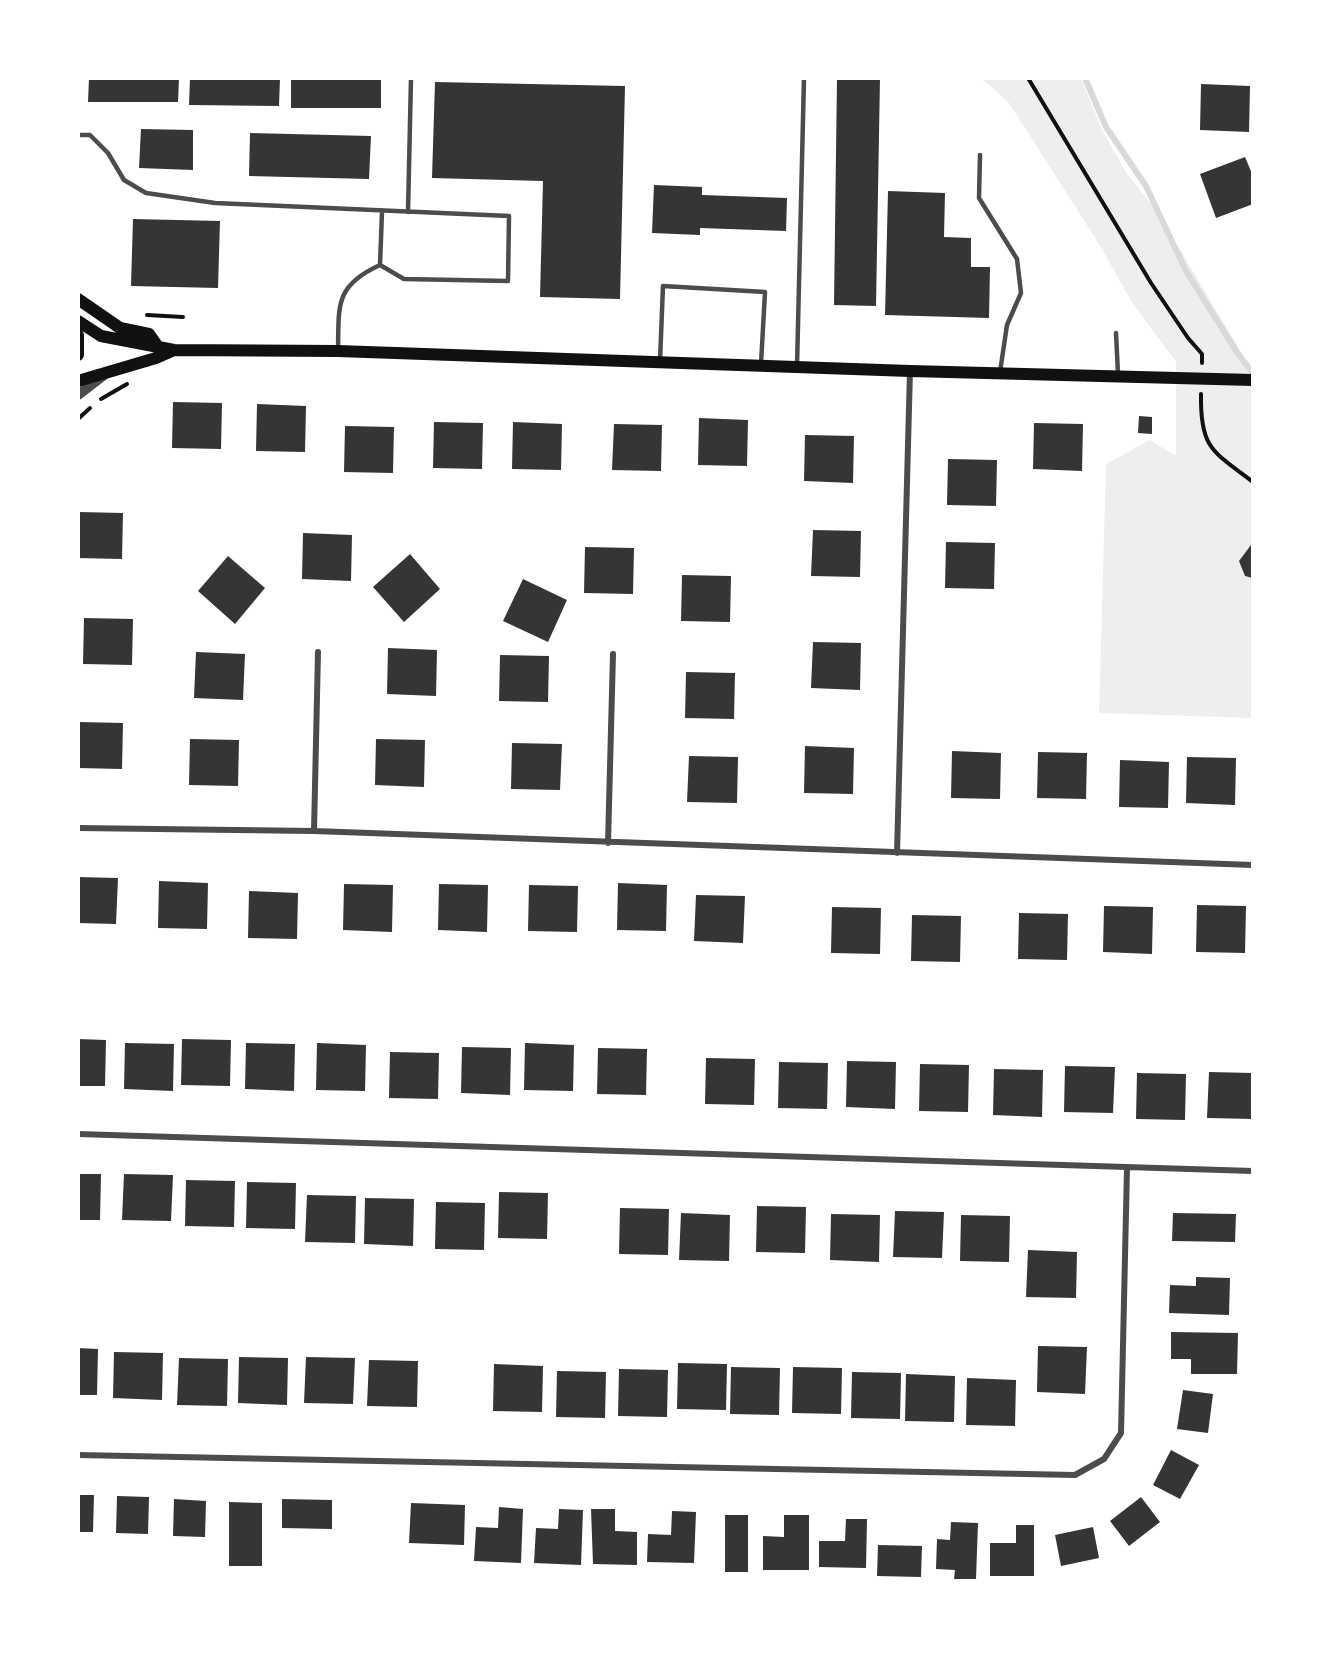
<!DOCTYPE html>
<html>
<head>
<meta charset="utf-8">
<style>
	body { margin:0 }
	#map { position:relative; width:1331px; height:1675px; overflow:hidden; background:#fff; font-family:Roboto,sans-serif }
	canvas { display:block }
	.frame { position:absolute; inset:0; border:80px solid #fff; pointer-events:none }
</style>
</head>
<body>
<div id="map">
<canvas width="1331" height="1675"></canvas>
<div class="frame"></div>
</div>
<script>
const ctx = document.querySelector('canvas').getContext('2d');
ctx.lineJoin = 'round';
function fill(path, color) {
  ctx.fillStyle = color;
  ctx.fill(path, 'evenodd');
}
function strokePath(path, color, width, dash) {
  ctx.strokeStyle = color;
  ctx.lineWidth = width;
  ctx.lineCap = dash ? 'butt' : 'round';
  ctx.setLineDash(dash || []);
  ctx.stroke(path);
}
fill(new Path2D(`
	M981,78H1081L1102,130L1127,174L1158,213L1253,372V718L1099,713L1106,464L1150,440L1176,456V362L1131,301L1101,247L1009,103Z`), '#eee');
strokePath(new Path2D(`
	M1085,78L1106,127L1146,186L1186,271L1238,354L1253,373`), '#d9d9d9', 6);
fill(new Path2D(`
	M89,78H179L178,102H88Z
	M190,78H280L279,106L189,105Z
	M291,78H381V108H291Z
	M837,78H880L876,306L834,305Z
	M435,82L625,86L620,299L540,297L543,181L432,178Z
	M1201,84L1250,86L1249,132L1200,130Z
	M141,129L193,130V170L139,168Z
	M250,133L371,136L369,179L249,176Z
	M1245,157L1253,176V204L1216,218L1200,174Z
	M654,185L702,187V195L787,198L786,231L700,228V235L652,233Z
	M888,191L945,193L944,237L971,238V267H990L989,318L885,315Z
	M133,219L220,221L218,288L131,286Z
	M173,402L222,403L221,449L172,448Z
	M257,404L306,406L305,452L256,451Z
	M1139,416L1152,417V434L1138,433Z
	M699,418L748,420L747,466L698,465Z
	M434,422L483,423L482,469L433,468Z
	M513,422L562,424L561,470L512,469Z
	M1034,423L1083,424L1082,471L1033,469Z
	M614,424L662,425L661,471L612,470Z
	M345,426L394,427L393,473L344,472Z
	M805,435L854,436L853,483L804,481Z
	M948,459L997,460L996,506L947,505Z
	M78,512L123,513L122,559L78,558Z
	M813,530L861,531L860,577L811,576Z
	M303,533L352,535L351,581L302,579Z
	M946,542L995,543L994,589L945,588Z
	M1251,545H1253V578L1245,576L1239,561Z
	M585,547L634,548L633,594L584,593Z
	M410,554L440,589L404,622L373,587Z
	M228,556L265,588L235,624L198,591Z
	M682,575L731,576L730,622L681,621Z
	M523,579L567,600L548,642L503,621Z
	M84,618L133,619L132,665L83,664Z
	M813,642L861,643L860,690L811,688Z
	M388,648L437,650L436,696L387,694Z
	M196,652L245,654L243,700L194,698Z
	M500,655L549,656L548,702L499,701Z
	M686,672L735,673L734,719L685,718Z
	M78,722L123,723L122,769L78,768Z
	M190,739L239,740L238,786L189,785Z
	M376,739L425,740L424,787L375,785Z
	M512,743L562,744L560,790L511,789Z
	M805,746L854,748L853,794L804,793Z
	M952,751L1001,753L1000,799L951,798Z
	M1038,752L1087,753L1086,799L1037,798Z
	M689,756L738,757L737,803L687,802Z
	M1187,757L1236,758L1235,805L1186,803Z
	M1120,760L1169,762L1168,808L1119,807Z
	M78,877L118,878L116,924L78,923Z
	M159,881L208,883L207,929L158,928Z
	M618,883L667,885L666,931L617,930Z
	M344,884L393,885L392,932L343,930Z
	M439,884L488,885L487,932L438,930Z
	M529,885L578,886L577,932L528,931Z
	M249,891L298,893L297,939L248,938Z
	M696,895L745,896L743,943L694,941Z
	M1197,905L1246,906L1245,953L1196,952Z
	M1104,906L1153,907L1152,954L1103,952Z
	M832,907L881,908L880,954L831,953Z
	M1019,913L1068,914L1067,960L1018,959Z
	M912,915L961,916L960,962L911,961Z
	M78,1039L106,1040L105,1086H78Z
	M182,1039L231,1040L230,1086L181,1085Z
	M125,1043L174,1044L173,1091L124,1089Z
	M246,1043L295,1044L294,1091L245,1089Z
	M317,1043L366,1045L365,1091L316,1090Z
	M525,1043L574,1045L573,1091L524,1090Z
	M462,1047L511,1048L510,1095L461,1093Z
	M598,1048L647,1049L646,1095L597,1094Z
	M390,1052L439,1053L438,1099L389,1098Z
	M706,1058L755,1059L754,1105L705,1104Z
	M847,1061L896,1062L895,1109L846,1107Z
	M779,1062L828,1063L827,1109L778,1108Z
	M920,1064L969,1065L968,1112L919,1111Z
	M1065,1066L1115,1067L1113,1113L1064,1112Z
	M994,1069L1043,1070L1042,1117L993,1115Z
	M1209,1072L1253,1073V1119L1207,1118Z
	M1137,1073L1186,1074L1185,1120L1136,1119Z
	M78,1174H101L100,1220H78Z
	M124,1174L173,1175L171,1221L122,1220Z
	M186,1180L235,1181L234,1227L185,1226Z
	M247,1182L296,1183L295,1229L246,1228Z
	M499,1192L548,1193L547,1239L498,1238Z
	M307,1195L356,1196L355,1243L305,1242Z
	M365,1198L414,1199L413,1246L364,1244Z
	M436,1202L485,1203L484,1250L435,1249Z
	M757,1206L806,1207L805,1253L756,1252Z
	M620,1208L669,1209L668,1255L619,1254Z
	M895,1211L944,1212L942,1258L893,1257Z
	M681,1213L730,1215L729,1261L679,1260Z
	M1173,1213L1236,1214L1235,1242L1172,1241Z
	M831,1214L880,1215L879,1262L830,1260Z
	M961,1215L1010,1216L1009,1262L960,1261Z
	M1028,1250L1077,1252L1076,1298L1026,1297Z
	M1196,1277L1230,1278L1229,1315L1169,1313L1170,1285L1196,1286Z
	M1171,1332L1238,1333L1237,1374H1191V1359H1171Z
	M1038,1346L1087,1347L1085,1394L1037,1392Z
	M78,1348L98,1349L97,1395H78Z
	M114,1352L163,1353L162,1400L113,1398Z
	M239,1357L288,1358L287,1405L238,1403Z
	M306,1357L355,1358L353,1404L304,1403Z
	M179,1358L228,1359L227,1406L177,1405Z
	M369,1360L418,1361L417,1407L367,1406Z
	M678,1363L727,1364L726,1410L677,1409Z
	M494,1364L543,1366L542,1412L493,1411Z
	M731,1367L780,1368L779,1415L730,1414Z
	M793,1367L842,1368L841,1414L792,1413Z
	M619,1369L668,1370L667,1417L618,1416Z
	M557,1371L606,1372L605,1418L556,1417Z
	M852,1372L901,1373L900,1419L851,1418Z
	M906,1374L955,1376L954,1422L905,1421Z
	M967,1378L1016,1380L1015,1426L966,1425Z
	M1183,1390L1213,1394L1208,1433L1177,1429Z
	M1171,1450L1199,1465L1180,1499L1153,1485Z
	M78,1495H94L93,1532H78Z
	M117,1496L149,1497L148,1534L116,1533Z
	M1141,1497L1160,1522L1129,1546L1110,1521Z
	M174,1499L206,1501L205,1537L173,1536Z
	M282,1499L332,1500V1529L282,1528Z
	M229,1502L262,1503V1566H229Z
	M411,1503L465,1505L464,1545L409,1543Z
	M499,1507L523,1509L521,1563L474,1561L476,1527L498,1528Z
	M559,1509L583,1510L581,1565L534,1563L536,1528L558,1529Z
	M591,1509H615V1531L637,1532V1565L593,1564Z
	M672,1511L696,1512L694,1563L647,1562L648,1534L671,1535Z
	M725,1515H748V1572H725Z
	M784,1515H809V1570H763V1536L784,1537Z
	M846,1519H867L866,1568L819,1567V1541H845Z
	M951,1522L978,1523L976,1579H954L955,1570L936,1569L937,1539L950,1540Z
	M1016,1525H1034V1576H990V1543H1016Z
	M1093,1527L1099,1558L1061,1566L1055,1535Z
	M878,1545L922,1546L921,1577L877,1576Z`), '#353535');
strokePath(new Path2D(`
	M1028,78L1151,283L1188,338L1202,354V363
	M147,315L183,317
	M1201,394C1200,448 1212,451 1253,482
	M101,399L127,384
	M78,419L90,408`), '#111', 4);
strokePath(new Path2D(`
	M78,135H90L108,153L124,180L146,193L215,203L509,216L508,281L404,279L380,265
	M980,155L979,198L1017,259L1021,293L1007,325L1000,372
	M408,212L411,78
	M1116,333L1118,374
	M338,351C339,306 334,286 380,265L382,212
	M660,361L663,286L765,292L761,364
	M797,366L804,78`), '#4c4c4c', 4.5);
strokePath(new Path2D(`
	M78,828L314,831L1253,865
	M314,831L318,652
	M608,843L613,654
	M897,853L910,371
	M78,1134L1253,1171
	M78,1455L1075,1475L1104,1459L1121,1433L1127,1168`), '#4c4c4c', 6);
strokePath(new Path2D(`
	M78,395L104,375`), '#4c4c4c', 10);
strokePath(new Path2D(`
	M78,299L120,328L149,334L156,344
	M78,321L101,336L174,350L338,351L910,371L1253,380
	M78,335V355
	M78,381L156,358L174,350`), '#111', 12);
</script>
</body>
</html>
